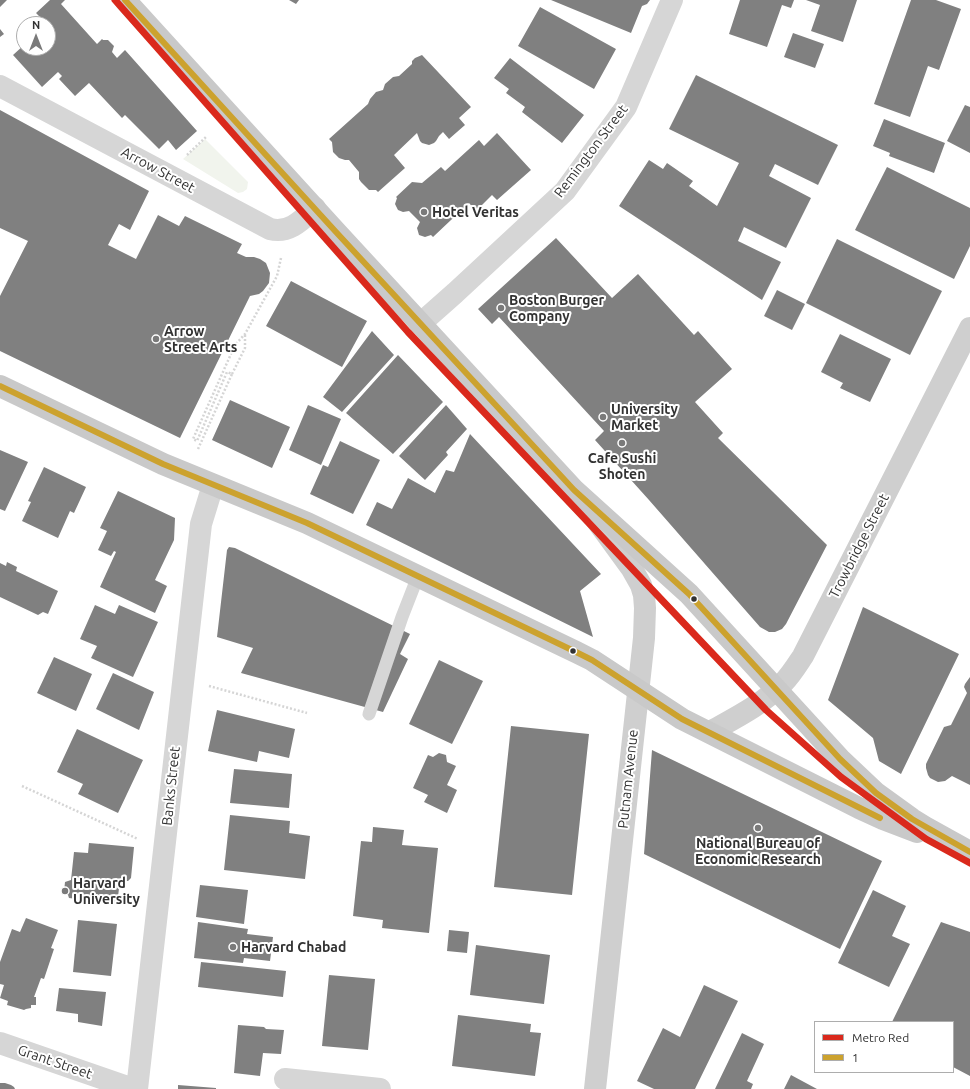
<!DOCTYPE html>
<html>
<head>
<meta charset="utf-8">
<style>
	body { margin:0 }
	#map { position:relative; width:970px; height:1089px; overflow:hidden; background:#fff; font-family:Ubuntu,sans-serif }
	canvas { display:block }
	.legend { position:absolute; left:814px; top:1021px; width:140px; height:52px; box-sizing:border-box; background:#fff; border:1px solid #adadad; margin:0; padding:5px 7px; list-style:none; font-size:12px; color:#323232 }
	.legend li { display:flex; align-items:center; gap:8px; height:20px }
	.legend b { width:20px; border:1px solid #adadad }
	.north { position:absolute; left:16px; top:16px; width:40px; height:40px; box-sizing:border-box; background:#fff; border:1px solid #adadad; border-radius:50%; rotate:0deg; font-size:11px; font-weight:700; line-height:16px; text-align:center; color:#323232 }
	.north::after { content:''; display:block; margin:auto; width:14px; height:18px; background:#7a7a7a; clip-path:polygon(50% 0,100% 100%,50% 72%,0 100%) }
</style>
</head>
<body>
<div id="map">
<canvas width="970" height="1089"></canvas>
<ul class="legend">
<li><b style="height:5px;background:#da291c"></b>Metro Red</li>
<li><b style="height:5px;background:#cca22e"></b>1</li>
</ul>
<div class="north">N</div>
</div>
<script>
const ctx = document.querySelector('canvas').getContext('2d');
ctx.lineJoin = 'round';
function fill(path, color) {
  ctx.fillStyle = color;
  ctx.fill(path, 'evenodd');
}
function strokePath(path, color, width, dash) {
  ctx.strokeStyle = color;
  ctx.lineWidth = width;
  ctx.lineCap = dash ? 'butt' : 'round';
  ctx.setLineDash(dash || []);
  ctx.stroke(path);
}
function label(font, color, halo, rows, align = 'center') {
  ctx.font = font + ' Ubuntu,sans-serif';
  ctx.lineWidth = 4;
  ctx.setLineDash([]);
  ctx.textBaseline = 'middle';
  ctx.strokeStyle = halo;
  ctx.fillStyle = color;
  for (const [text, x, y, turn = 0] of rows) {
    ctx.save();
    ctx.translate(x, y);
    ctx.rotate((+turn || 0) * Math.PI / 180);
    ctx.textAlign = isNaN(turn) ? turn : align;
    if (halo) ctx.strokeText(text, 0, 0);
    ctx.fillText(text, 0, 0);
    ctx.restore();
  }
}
fill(new Path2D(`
	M205,139L248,182L247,189L243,192L238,193L183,159Z`), '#f1f4ed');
fill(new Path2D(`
	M0,0H7L0,7Z
	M50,0H65L61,4L97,44L102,39L103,40H108L114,46L112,52L117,58L125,50L197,131L176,150L168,140L159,149L125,115L122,118L89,83L75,96L59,79L62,76L58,72L42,87L13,55L24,45V48H48V24H39L43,20L36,13Z
	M289,0H299L296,4Z
	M551,0H650L647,4L642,6L631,33Z
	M740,0H794L791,8L782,5L767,47L729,34Z
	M806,0H857L843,42L811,31L820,5Z
	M911,0H936L961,9L939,70L928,66L910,117L874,104Z
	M540,7L616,49L594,89L518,46Z
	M0,29L4,34L0,37Z
	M793,33L824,44L815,68L784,57Z
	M422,55L471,107L459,118L465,125L449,139L443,132L439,136L436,141L434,143L429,145L422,143L420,141L417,133L394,155L405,168L378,192L376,190H369L361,182L359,179V172L349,160H345L339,158L333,152L332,142L329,139L368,104L370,99L376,92L383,90L385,84L393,77L399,76L412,64V61L415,58Z
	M510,58L584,115L562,143L522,112L525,107L506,93L509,89L494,78Z
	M696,75L838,145L818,185L775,164L769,176L811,198L786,248L744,227L738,241L781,262L762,300L619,206L649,160L663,169L667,163L693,181L689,186L717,206L739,163L669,129Z
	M965,105L970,107V153L947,141Z
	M0,110L149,191L130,230L119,224L108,245L136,259L158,215L179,226L185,216L242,244L237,253L246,257H254L260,259L266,263L270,273L269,283L263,291L259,294L250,296L180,438L0,351V296L28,241L0,228Z
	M884,119L945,143L934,173L889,156L890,153L873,146Z
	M497,133L531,170L497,200L492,195L476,211L469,203L433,237L431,235L425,237L419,235L417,228L420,222L409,211L403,212L398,210L395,204L397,198L396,197L412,182L422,183L441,167L445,171L479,140L484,146Z
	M887,167L970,208V246L954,279L855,230Z
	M556,238L612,298L638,274L694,335L698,331L732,369L695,402L723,433L718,438L827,545L786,624L782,629L775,632H769L760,627L649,500L595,440L604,431L499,317L492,324L478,309Z
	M837,239L942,291L910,355L806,303Z
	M291,281L367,321L342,367L266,326Z
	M777,290L805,304L792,330L764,316Z
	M372,331L394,355L342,412L323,397Z
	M840,334L891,359L870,402L840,388L843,383L821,372Z
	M398,355L443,402L393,454L346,413Z
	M230,400L290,427L272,468L212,440Z
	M308,405L341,419L321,465L289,450Z
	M446,405L467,429L446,452L448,455L425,480L399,456Z
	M470,434L601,574L580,591L593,637L366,525L377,502L392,509L408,478L435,493L446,470L454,472Z
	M340,441L380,460L353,514L310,494L323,465L328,467Z
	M0,450L28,462L5,511L0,509Z
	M44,467L86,487L74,513L70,511L58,538L22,521L31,502L28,501Z
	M118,491L175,518L174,540L155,580L167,586L155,613L100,587L116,552L114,551L111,556L98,550L107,531L100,528Z
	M229,547L235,548L410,634L400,654L408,659L383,712L241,673L253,648L217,637L227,550Z
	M7,562L17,567L16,571L58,591L48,614L43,612L38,615L0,597V563L6,566Z
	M95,605L115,614L119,605L158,622L133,677L91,658L97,646L80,639Z
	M863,607L959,654L901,774L879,761L873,738L828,700Z
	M54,657L92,674L76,711L37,693Z
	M439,660L483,681L452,744L409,724Z
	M113,673L154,692L139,730L96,709Z
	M970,677V785L952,776L945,781L938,782L930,778L928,775L926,768V764L944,727L951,725L967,693L964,687L965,684Z
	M217,710L295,729L289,758L259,751L257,762L208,751Z
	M511,726L589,734L572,895L494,887Z
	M77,729L143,760L118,813L78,794L83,784L57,772Z
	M652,750L882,861L840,949L644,854Z
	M439,753L446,755L447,762L456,766L447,785L457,790L447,813L424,802L428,795L413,788L428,755L433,757Z
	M234,769L292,774L289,808L230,803Z
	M230,815L290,821L289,833L310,836L305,879L224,870Z
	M373,827L404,830L402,845L438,848L429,933L382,928L383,920L353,916L361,841L372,842Z
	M89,843L134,847L131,878L128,881H120L117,904L69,898L68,895L65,893L64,892L65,882L71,880L74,852L88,853Z
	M200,885L248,890L244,924L196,917Z
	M873,890L906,906L892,936L910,944L889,987L838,963Z
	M26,918L58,930L51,948L54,949L44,979L41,978L34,997H36V1005H31V1008L26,1009L24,1010L7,1005L8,1001L0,998L4,985L0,984V962L12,929L20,932Z
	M78,920L117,924L111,976L73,972Z
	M198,922L248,929L247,934L273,937L270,961L244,958L243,963L194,958Z
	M941,922L970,932V1076L953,1067V1022H892Z
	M449,930L469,932L467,953L447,951Z
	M476,945L550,955L544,1004L470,995Z
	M201,962L286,971L283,997L198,987Z
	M329,975L375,979L368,1050L322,1046Z
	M704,985L738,1001L695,1089H654L637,1081L663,1028L680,1037Z
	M59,988L106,992L102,1026L78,1022V1014L56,1011Z
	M458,1015L531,1024L530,1032L541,1033L535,1076L452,1066Z
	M238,1025L264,1027L266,1029L284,1030L281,1054L263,1053L260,1076L234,1073Z
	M742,1033L764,1044L747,1081L753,1084L751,1089H715Z
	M791,1075L817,1089H784Z
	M0,1083H5L11,1085L14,1087L15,1089H0Z
	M178,1085L216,1088V1089H178Z`), '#808080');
strokePath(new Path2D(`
	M187,155L207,136
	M232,374L245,348V334
	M198,449L232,374L227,372L197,441L193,439L235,345L245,334L277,276L281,258
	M209,686L307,713
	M22,786L138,839`), '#d5d5d5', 2.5, [2, 2]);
strokePath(new Path2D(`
	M369,714L402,617L418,576`), '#d6d6d6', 13);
strokePath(new Path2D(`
	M0,86L270,229C289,234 302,220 315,208
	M420,324L455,293L565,191L626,107L672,0
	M0,1043L133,1089
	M285,1079L380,1089
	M137,1089L201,524L213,485`), '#d6d6d6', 22);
strokePath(new Path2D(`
	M589,510L632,569L641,585L644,595L645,608L644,638L595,1089
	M710,732C735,718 762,705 783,683C791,675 797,665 803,656L970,328`), '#cfcfcf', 22);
strokePath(new Path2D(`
	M125,0L336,232L574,490L689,594L840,759L876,793L912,819L925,827L970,852
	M0,386L163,464L307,523L576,652L592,660L682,719L859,808L883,819L917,832`), '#c9c9c9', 22);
strokePath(new Path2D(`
	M125,0L336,232L574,490L689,594L840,759L876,793L912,819L970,852
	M0,386L163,464L307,523L576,652L592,660L682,719L880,818`), '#cca22e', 6);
strokePath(new Path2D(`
	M115,0L408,332L766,710L841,777L926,839L970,863`), '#da291c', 7);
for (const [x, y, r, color] of [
	[424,212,4,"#7a7a7a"],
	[501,308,4,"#7a7a7a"],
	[156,339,4,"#7a7a7a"],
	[603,417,4,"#7a7a7a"],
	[622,443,4,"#7a7a7a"],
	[694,599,3.5,"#323232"],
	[573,651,3.5,"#323232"],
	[758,828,4,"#7a7a7a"],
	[65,891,4,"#7a7a7a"],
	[233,947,4,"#7a7a7a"]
]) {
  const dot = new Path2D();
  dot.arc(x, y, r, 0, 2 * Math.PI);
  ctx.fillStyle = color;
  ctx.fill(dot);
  strokePath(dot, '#fff', 1.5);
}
label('14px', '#323232', '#fff', [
	["Remington Street",591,151,-53],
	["Arrow Street",158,170,28],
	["Trowbridge Street",859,546,-63],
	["Putnam Avenue",628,779,-84],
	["Banks Street",171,786,-84],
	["Grant Street",55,1062,19]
]);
label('bold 14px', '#323232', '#fff', [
	["Hotel Veritas",432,212],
	["Boston Burger",509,300],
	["Company",509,316],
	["Arrow",164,331],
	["Street Arts",164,347],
	["University",611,409],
	["Market",611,425],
	["Cafe Sushi",622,458,"center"],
	["Shoten",622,474,"center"],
	["National Bureau of",758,843,"center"],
	["Economic Research",758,859,"center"],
	["Harvard",73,883],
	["University",73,899],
	["Harvard Chabad",241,947]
], 'left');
</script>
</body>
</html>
